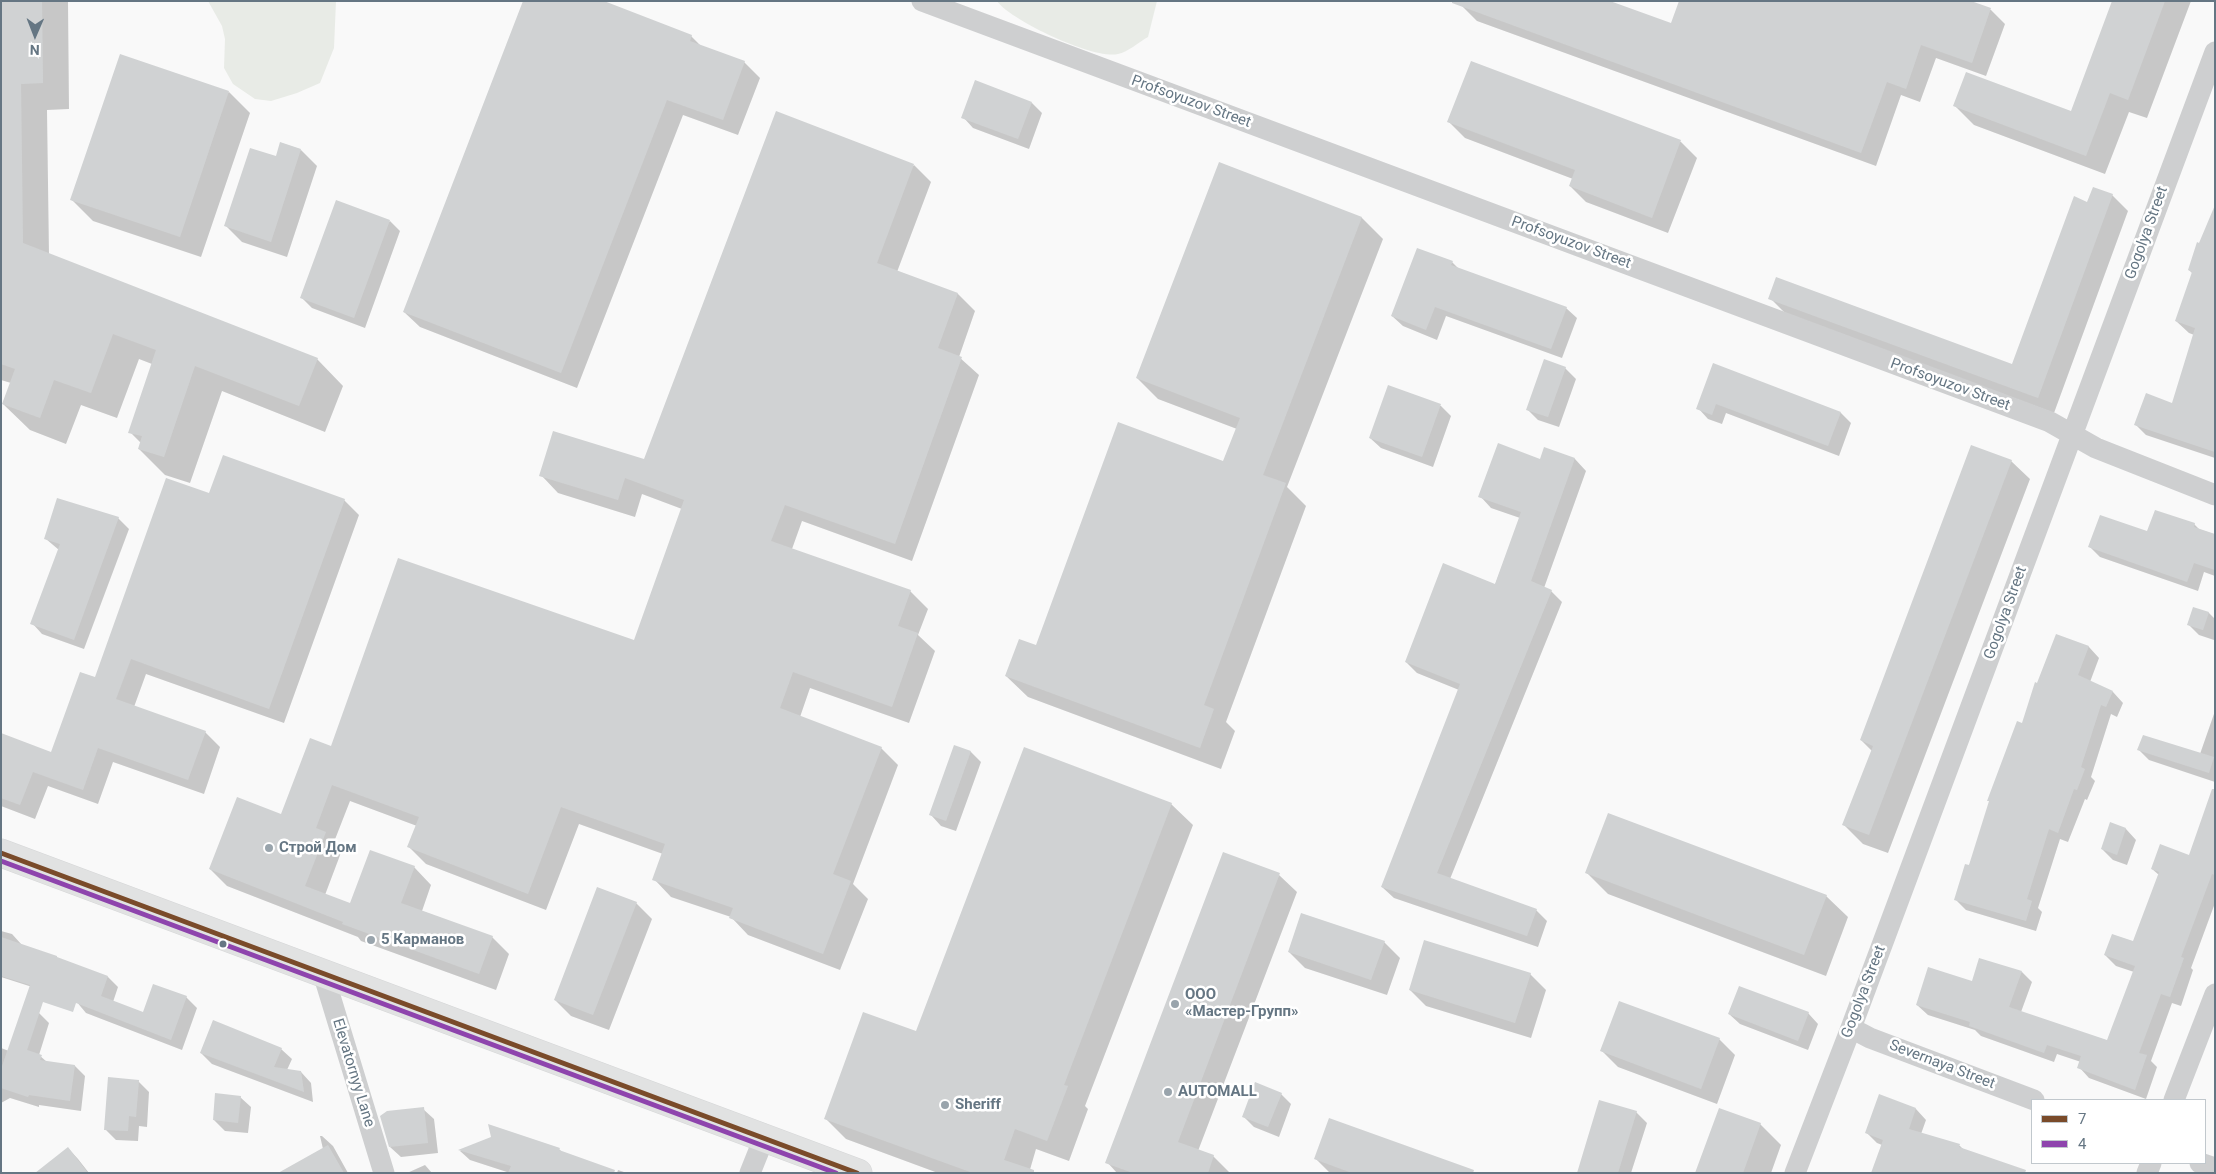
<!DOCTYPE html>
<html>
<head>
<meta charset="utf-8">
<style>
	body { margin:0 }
	#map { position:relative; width:2216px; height:1174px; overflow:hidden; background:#f9f9f9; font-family:Roboto,sans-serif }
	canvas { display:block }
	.frame { position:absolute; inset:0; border:2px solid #657683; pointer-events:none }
	.legend { position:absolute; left:2031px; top:1099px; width:175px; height:65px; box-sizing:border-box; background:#fff; border:1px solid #c1c8cd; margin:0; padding:6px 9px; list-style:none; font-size:15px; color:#657683 }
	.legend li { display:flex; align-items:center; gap:10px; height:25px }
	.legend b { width:25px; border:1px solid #c1c8cd }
	.north { position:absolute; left:10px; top:10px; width:50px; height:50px; -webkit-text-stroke:4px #fff; paint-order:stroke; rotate:181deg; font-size:14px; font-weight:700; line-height:20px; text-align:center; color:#657683 }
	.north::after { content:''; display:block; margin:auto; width:18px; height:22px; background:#657683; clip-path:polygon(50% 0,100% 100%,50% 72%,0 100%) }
</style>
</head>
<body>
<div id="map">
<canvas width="2216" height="1174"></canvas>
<div class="frame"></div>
<ul class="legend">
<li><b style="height:6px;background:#7a4b2a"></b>7</li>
<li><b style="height:6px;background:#8e44ad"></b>4</li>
</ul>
<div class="north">N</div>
</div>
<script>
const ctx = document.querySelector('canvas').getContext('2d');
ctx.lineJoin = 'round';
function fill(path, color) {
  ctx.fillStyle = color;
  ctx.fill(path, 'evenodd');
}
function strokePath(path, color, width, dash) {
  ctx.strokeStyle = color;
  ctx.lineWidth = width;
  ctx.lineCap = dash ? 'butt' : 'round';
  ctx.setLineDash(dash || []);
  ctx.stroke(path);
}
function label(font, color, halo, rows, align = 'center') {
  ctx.font = font + ' Roboto,sans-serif';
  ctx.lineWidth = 5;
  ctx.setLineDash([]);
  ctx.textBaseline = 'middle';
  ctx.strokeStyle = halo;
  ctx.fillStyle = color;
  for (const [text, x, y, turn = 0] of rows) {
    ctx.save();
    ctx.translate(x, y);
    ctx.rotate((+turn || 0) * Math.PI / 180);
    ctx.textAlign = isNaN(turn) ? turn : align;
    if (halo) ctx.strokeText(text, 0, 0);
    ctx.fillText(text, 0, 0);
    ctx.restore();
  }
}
fill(new Path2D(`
	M208,1H336L334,48L320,83L297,93L271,101L255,99L233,84L224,68L225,39L222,26Z
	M997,1H1157L1148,37C1139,42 1128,52 1118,54C1094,60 1010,20 997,1Z`), '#e8ebe6');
fill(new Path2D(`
	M1,1H68L69,109L47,110L49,255L317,359L343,386L325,432L222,391L190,483L165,475L139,449L141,443L130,432L152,364L139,359L117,418L81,405L66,444L30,430L3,404L11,383L1,380Z
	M1968,1L1991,10L2005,24L1986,76L1936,58L1920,102L1901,95L1876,166L1477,21L1462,6L1672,24Z
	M2113,1H2191L2147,118L2129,112L2105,174L1974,125L1955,106L2072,113Z
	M691,36L701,46L744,62L760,78L738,135L683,115L577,388L420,327L404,312Z
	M1472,62L1681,142L1697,158L1668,233L1586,202L1570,186L1573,179L1465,138L1449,122Z
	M229,92L250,113L201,257L93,221L72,200Z
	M1032,103L1042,113L1029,149L973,128L963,117Z
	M301,150L317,166L287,257L242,242L226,226L276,158Z
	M1220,163L1362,218L1383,239L1287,487L1306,506L1226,722L1235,731L1221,769L1028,697L1006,676L1224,462L1237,429L1158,399L1137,378Z
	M914,165L931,182L897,272L958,294L975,311L959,357L979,375L912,561L802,521L792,549L910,591L928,609L918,635L935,651L909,723L810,688L800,717L881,748L898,765L853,884L868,899L840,970L748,935L731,917L671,897L654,879L663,854L579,824L546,910L426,864L409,847L417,826L350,801L334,842L342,850L325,895L350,905L414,867L431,885L422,911L492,937L509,954L496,990L361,941L358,937L227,886L210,869L281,816L332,747L635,642L682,509L642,494L635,517L558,493L541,475L645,461Z
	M2112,195L2128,211L2054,413L1786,314L1770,298L2013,365Z
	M390,221L400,231L365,328L312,308L302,298Z
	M2200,244L2215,343L2189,333L2176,321L2193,274L2189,270Z
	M1452,262L1459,269L1566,308L1577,318L1562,358L1446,316L1437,340L1403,326L1392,316Z
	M1714,365L1841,413L1851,423L1839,456L1726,413L1722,424L1708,419L1698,408Z
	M1565,368L1576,379L1559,427L1538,420L1528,410Z
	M2215,379V458L2146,435L2135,424L2173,405Z
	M1389,387L1441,406L1451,416L1433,467L1381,448L1370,438Z
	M1545,449L1575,459L1586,471L1544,588L1551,591L1562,602L1450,879L1536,910L1547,921L1538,947L1394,898L1382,887L1459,690L1417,673L1406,662L1495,585L1520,518L1491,508L1480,496L1541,460Z
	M2011,461L2030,479L1888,853L1863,844L1844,825L1872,751L1861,740Z
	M210,494L344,500L359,515L284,723L146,674L134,707L205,732L220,747L204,794L113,762L98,804L48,786L35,819L1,806V734L51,754Z
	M118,518L129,529L84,649L42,634L32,623L59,550L46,539Z
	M2194,524L2200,530L2215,535V576L2204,572L2198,591L2100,557L2090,547Z
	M2194,608L2209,613L2215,619L2214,640L2199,635L2188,624Z
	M2057,635L2089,647L2099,658L2090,682L2113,692L2123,703L2117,717L2111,714L2091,777L2095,781L2087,800L2085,799L2068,842L2060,839L2038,908L2042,912L2036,931L1966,910L1956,900Z
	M2215,711V782L2149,760L2139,750L2200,754Z
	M955,746L971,752L981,762L956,831L941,826L931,815Z
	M1171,804L1193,825L1085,1106L1088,1109L1069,1161L1036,1149L1029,1173H938L846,1139L825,1118L916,1032Z
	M2215,807V903L2191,968L2193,970L2181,1006L2172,1003L2151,1061L2157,1067L2146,1099L2089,1078L2079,1067L2081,1062L2057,1054L2054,1062L1981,1036L1975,1030L1928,1015L1917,1005L1973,983L2022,972L2032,982L2021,1012L2108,1041L2134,972L2116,966L2105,955L2134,943L2159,875L2152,869L2190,856Z
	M2111,824L2126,829L2136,840L2127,865L2113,860L2102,849Z
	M1586,872L1826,896L1848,917L1826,976L1608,894Z
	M1279,875L1297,892L1198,1151L1213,1156L1230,1173H1117L1107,1162Z
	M636,903L652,919L609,1030L571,1016L555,1000Z
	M1,931L12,934L22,945L108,977L118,987L113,1002L143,1014L186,997L197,1008L182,1050L86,1013L76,1001L1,977Z
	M1384,942L1400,958L1387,995L1305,968L1289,952Z
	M1530,974L1546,990L1531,1038L1426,1006L1410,990Z
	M39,1013L49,1023L39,1055L47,1062L75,1066L85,1076L81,1111L39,1105V1107L10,1098L1,1103V1048L9,1051Z
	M1808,1013L1818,1024L1808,1050L1740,1024L1729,1014Z
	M1719,1039L1735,1055L1717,1104L1618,1067L1602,1051Z
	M281,1049L292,1059L287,1070L301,1072L311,1083L313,1102L212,1064L201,1053Z
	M138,1081L149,1092L147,1127L139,1126L138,1141L116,1140L106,1130Z
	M1281,1094L1291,1104L1279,1137L1254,1127L1243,1116Z
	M1880,1096L1916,1109L1926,1120L1921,1134L1960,1146L1964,1150L1882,1145L1877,1143L1866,1132Z
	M240,1097L251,1107L248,1133L225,1131L214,1120Z
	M423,1109L434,1119L438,1153L401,1157L390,1147Z
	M1636,1112L1647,1123L1631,1173H1578Z
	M1760,1124L1781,1145L1771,1173H1696Z
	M320,1136H322L333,1146L348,1173H299L323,1149Z
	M68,1148L78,1159L89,1173H52Z
	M559,1149L563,1153L617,1173L618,1170L627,1173H510L470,1160L460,1151Z
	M1316,1159L1467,1173H1330Z
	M425,1165L432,1173H407Z`), '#0003');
fill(new Path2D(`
	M1,1H42L43,83L21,84L23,243L318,358L299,406L195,366L164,457L138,449L142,436L128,433L156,350L113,334L91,393L54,380L40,418L2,404L15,369L1,364Z
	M523,1H604L692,35L690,41L745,61L723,120L667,100L561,373L403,312Z
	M1452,1H1610L1671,23L1679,1H1971L1991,8L1972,63L1921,45L1906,89L1887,82L1861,153L1452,3Z
	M2112,1H2165L2128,100L2110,93L2086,156L1953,106L1966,72L2071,111Z
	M120,54L229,91L180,237L70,200Z
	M1471,61L1681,140L1652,218L1569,186L1575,170L1447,122Z
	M975,80L1032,102L1018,139L961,118Z
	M776,111L914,164L877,263L958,293L938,348L962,357L895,544L785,505L771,541L911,590L898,626L918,633L892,707L793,672L780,708L882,747L833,874L851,881L823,954L729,918L733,908L652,880L665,844L561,807L528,894L407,847L419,817L332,785L316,828L326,832L305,886L350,903L370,850L415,866L401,903L493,936L479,974L342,924L343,922L209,869L237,797L281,814L310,738L331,746L398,558L634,640L684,500L625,478L618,500L539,476L553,431L644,459Z
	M280,142L301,149L271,242L224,226L250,148L276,156Z
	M1219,162L1362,217L1263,475L1286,483L1204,705L1214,709L1200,748L1005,676L1019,639L1036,645L1118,422L1223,461L1240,418L1136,378Z
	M2093,187L2113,194L2038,398L1768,299L1776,277L2012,364L2074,196L2087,202Z
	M336,200L390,220L354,318L300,298Z
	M2215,205V452L2134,425L2146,393L2172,403L2195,328L2175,321L2192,272L2188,270L2197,242L2199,243Z
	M1417,248L1453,261L1451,265L1567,307L1551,349L1435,307L1426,330L1391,316Z
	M1544,359L1566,367L1548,417L1526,410Z
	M1713,363L1841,412L1828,446L1716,404L1712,415L1696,409Z
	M1388,385L1441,404L1422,457L1369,438Z
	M1498,443L1540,459L1544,447L1575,458L1531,581L1552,590L1437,873L1537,909L1527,936L1381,887L1460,684L1405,662L1443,563L1495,584L1521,512L1478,497Z
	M1971,445L2012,460L1869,835L1842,825L1873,746L1860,740Z
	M223,455L345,499L269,709L131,659L116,699L206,731L188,780L98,748L83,790L33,772L20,805L1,798V733L51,752L80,672L95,677L166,478L209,493Z
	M57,498L119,517L74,640L30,624L60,544L44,539Z
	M2155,510L2195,523L2194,527L2215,534V570L2194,563L2187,582L2088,547L2100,515L2147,531Z
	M2193,607L2209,612L2203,630L2187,625Z
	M2056,634L2089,646L2078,675L2113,691L2106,707L2101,705L2081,767L2085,769L2077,790L2074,789L2058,833L2049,829L2027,899L2032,901L2026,921L1954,900L1965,864L1969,865L1989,801H1987L2017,721L2022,723L2035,682L2037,683Z
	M2143,735L2214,757L2209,773L2137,750Z
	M954,745L971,751L946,821L929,815Z
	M1024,747L1172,803L1064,1085L1068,1086L1047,1141L1015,1129L1004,1160L1034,1170V1173H973L824,1119L863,1012L916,1031Z
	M2212,789H2215V875L2212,874L2181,957L2184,958L2170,997L2161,994L2139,1053L2147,1055L2135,1090L2077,1068L2081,1056L2047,1045L2044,1053L1969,1026L1970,1022L1916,1005L1928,967L1972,981L1979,958L2022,971L2009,1007L2107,1040L2135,966L2104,955L2112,934L2133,941L2159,872L2151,869L2160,844L2189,855Z
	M1608,813L1827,895L1804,955L1585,873Z
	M2110,822L2126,828L2117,855L2101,849Z
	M1223,852L1280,873L1178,1142L1214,1155L1208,1173H1133L1105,1163Z
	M597,887L637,902L593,1015L554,1000Z
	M1301,913L1385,941L1371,980L1288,952Z
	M1,937L57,956V957L108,976L101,996L143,1012L153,984L187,996L171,1040L76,1003L73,1012L43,1002L27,1050L42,1055L40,1060L75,1065L70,1101L29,1095L28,1097L1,1088V1069L30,985L1,976Z
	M1424,940L1531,973L1515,1023L1409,990Z
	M1739,986L1809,1012L1798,1041L1728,1014Z
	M1619,1001L1720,1038L1701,1089L1600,1051Z
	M213,1020L282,1048L274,1067L301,1071L304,1092L200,1053Z
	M108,1077L139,1080L136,1117L129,1116L128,1131L104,1130Z
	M1255,1082L1282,1093L1268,1127L1242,1117Z
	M215,1093L241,1096L238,1123L213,1120Z
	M1879,1094L1916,1108L1909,1129L1960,1144L1959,1147L2026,1170L2025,1173H1871L1883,1140L1865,1133Z
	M1599,1100L1637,1111L1618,1173H1577Z
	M424,1107L428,1143L389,1147L380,1116L387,1111Z
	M1719,1108L1761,1123L1743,1173H1695Z
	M1329,1118L1474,1170L1473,1173H1352L1314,1159Z
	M488,1124L560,1148L559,1150L615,1170L614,1173H508L511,1166L458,1150L491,1137Z
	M328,1145L344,1173H278Z
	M68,1147L88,1173H35Z`), '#d0d2d3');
const secondary = new Path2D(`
	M1,853L858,1173`);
strokePath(secondary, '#d5d6d7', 29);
strokePath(new Path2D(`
	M922,1L2050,422L2096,448L2215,495
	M323,973L384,1173
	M1851,1028L1870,1038L2034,1100
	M2174,1100L2215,994
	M2200,1163L2215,1168
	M750,1173L764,1138
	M1795,1173L1851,1028L2215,52
	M2147,1173L2151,1163`), '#cecfd0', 21);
strokePath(secondary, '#e1e2e2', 28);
strokePath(new Path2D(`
	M1,853L857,1173`), '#7a4b2a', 5);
strokePath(new Path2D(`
	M1,861L836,1173`), '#8e44ad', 5);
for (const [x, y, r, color] of [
	[269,848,5,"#99a4ac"],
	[371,940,5,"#99a4ac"],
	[223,944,4.5,"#657683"],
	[1175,1004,5,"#99a4ac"],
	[1168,1092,5,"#99a4ac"],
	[945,1105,5,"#99a4ac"]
]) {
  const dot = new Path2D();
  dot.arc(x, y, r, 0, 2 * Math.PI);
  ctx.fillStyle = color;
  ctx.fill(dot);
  strokePath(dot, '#fff', 2);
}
label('15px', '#657683', '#fff', [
	["Profsoyuzov Street",1191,102,20],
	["Gogolya Street",2147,233,-70],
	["Profsoyuzov Street",1571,243,20],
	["Profsoyuzov Street",1950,385,20],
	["Gogolya Street",2006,613,-70],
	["Gogolya Street",1864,992,-69],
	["Severnaya Street",1942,1065,21],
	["Elevatornyy Lane",353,1073,73]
]);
label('bold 15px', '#657683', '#fff', [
	["Строй Дом",279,848],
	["5 Карманов",381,940],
	["ООО",1185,995],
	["«Мастер-Групп»",1185,1012],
	["AUTOMALL",1178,1092],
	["Sheriff",955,1105]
], 'left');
</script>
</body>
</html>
